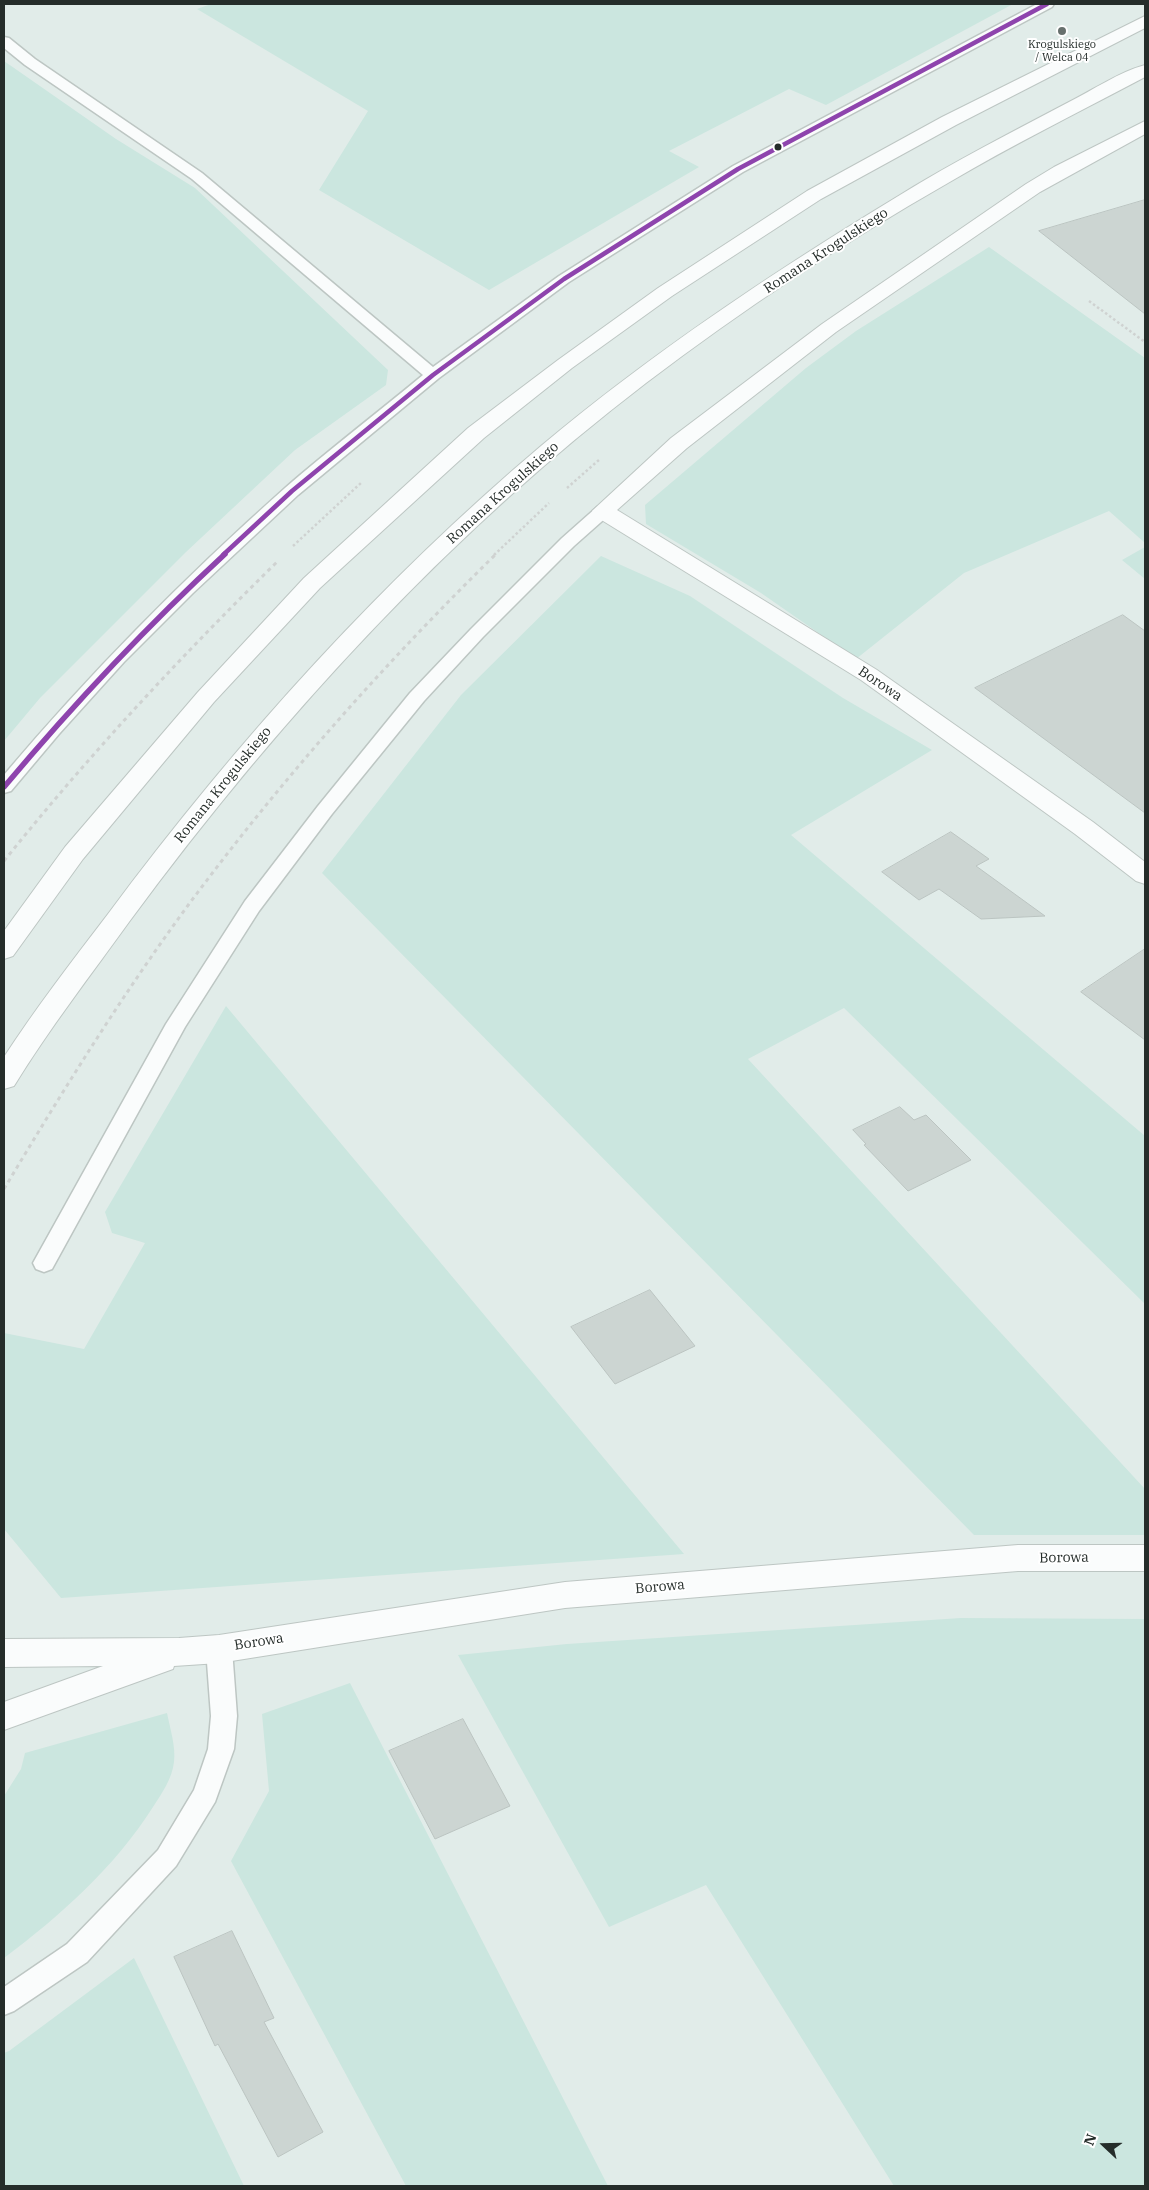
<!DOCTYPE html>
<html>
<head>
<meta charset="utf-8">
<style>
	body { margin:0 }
	#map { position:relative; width:1149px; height:2190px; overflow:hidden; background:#e1ece9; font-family:"IBM Plex Serif",serif }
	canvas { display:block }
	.frame { position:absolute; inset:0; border:5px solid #252d2a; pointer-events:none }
	.north { position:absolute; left:1079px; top:2120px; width:50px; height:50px; -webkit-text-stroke:4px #fff; paint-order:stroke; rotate:291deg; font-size:14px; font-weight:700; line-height:20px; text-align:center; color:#252d2a }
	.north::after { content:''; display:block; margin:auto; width:18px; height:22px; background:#252d2a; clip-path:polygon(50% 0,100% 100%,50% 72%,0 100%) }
</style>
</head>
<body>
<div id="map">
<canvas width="1149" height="2190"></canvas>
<div class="frame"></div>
<div class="north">N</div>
</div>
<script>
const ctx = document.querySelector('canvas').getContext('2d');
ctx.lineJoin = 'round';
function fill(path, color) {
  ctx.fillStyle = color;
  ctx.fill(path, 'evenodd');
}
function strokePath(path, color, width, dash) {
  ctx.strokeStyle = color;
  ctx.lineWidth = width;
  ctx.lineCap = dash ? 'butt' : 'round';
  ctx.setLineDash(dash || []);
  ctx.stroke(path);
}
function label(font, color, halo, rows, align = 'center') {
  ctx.font = font + ' "IBM Plex Serif",serif';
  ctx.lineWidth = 4;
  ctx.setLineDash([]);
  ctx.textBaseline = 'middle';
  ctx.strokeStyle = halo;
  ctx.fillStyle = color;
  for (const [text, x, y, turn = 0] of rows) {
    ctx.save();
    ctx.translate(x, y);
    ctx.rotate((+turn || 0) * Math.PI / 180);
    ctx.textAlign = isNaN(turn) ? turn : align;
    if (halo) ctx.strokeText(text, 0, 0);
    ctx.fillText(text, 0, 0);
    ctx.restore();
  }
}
fill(new Path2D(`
	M211,4H1013L826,105L789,89L669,151L699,167L489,290L319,190L368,111L197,9Z
	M4,61L116,139L195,188L388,370L386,385L295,450L186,552L40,698L4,741Z
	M989,247L1145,358V543L1109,511L964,573L856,659L761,593L646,524L645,505L806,368L856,331Z
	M1145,547V579L1122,560Z
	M601,556L690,596L843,698L932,750L791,835L1145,1136V1304L844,1008L748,1059L1145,1489V1535H974L322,873L461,695Z
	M226,1006L684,1554L61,1598L4,1529V1333L84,1349L145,1243L112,1233L105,1212Z
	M961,1618L1145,1619V2186H894L706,1885L609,1927L458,1655L567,1644Z
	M350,1683L608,2186H406L231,1861L269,1791L262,1714Z
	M167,1713C170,1728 176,1747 174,1762C172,1779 162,1793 153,1807C115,1867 60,1916 4,1958V1796L21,1769L25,1753Z
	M134,1958L244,2186H4V2053L9,2051Z`), '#cbe6df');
const building = new Path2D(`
	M1145,200V314L1039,231Z
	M1123,615L1145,631V813L975,688Z
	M951,832L989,859L976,866L1045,916L981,919L939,889L919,900L882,872Z
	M1145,949V1040L1081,992Z
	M900,1107L914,1120L926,1115L971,1160L908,1191L864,1145L866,1144L853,1130Z
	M650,1290L695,1346L615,1384L571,1327Z
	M463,1719L510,1806L435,1839L389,1751Z
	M232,1931L274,2018L264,2022L323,2132L278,2157L218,2044L215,2046L174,1957Z`);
fill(building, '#ccd5d2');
strokePath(building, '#bbc4c1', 1);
const service = new Path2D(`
	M1037,4H1054L1052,7L743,172L569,282L439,378L298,495L193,593L124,662L59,734L11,791L4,793V775C90,673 185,577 285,488C330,449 377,413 423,375L192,179L25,65L4,48V37L9,38L35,59L202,173L433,367L559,276L733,166Z
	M603,506L609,507L612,511L609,515L574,546L483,637L424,701L332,814L259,911L185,1027L52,1269L44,1272L36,1269L33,1263L166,1024L245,901L318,806L410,693L471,629L562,538L597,507Z
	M219,1638L228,1641L232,1649L237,1716L234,1749L215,1802L176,1866L87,1962L14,2011L4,2015V1987L67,1944L158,1850L194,1790L208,1749L211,1716L206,1649L210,1641Z`);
const minor = new Path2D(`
	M1145,121V134L1040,192L836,332L687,448L617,510L877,670L1093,822L1145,862V884L1136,881L1075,834L861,680L595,516L592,511L671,438L822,324L1026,184L1054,167Z
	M1018,1545H1145V1571H1018L565,1608L219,1663L174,1666L173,1669L4,1730V1702L103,1666L4,1667V1639L179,1638L219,1635L565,1582Z`);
const secondary = new Path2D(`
	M1145,16V28L956,125L821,199L672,296L572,368L484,438L320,588L214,702L83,859L13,956L4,959V931L65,847L198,692L304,578L468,428L558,360L658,288L807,191L942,117Z
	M1145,65V77C1079,112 1012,145 948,183C843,243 742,310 646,383C447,535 277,721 129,922C90,976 49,1029 14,1086L4,1089V1057C36,1008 72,961 108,914C235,743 378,584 541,446C653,352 776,270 900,195C955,161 1012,132 1069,102C1093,90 1119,72 1145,65Z`);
strokePath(service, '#bdc6c3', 3);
strokePath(minor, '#bdc6c3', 2);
strokePath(secondary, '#bdc6c3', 2);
strokePath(new Path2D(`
	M1089,301L1145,342
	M567,488L600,459
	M293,546L362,482
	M494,555L549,503`), '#cfd2d1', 2.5, [2.5, 2.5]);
strokePath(new Path2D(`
	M4,861C89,755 181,656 278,561
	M4,1189C62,1092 122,995 189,904C282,779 385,663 496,554`), '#cfd2d1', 3, [4, 4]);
fill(service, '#fafcfc');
fill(minor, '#fafcfc');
fill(secondary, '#fafcfc');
strokePath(new Path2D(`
	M223,555L292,491L433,375L564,279L738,169L1047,4`), '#8e44ad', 4.5);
strokePath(new Path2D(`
	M4,787C73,705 146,627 225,554`), '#8e44ad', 5.5);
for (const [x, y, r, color] of [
	[1062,31,5,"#67706d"],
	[778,147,4.5,"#252d2a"]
]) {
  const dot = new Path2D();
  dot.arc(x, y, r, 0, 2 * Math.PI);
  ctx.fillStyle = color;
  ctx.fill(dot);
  strokePath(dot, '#fff', 2);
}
label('11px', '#252d2a', '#fff', [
	["Krogulskiego",1062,45],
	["/ Welca 04",1062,58]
]);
label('14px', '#252d2a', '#fff', [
	["Romana Krogulskiego",826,251,-33],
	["Romana Krogulskiego",503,493,-42],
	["Borowa",880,684,34],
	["Romana Krogulskiego",223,785,-51],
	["Borowa",1064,1558,-1],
	["Borowa",660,1587,-5],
	["Borowa",259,1642,-9]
]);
</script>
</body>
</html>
